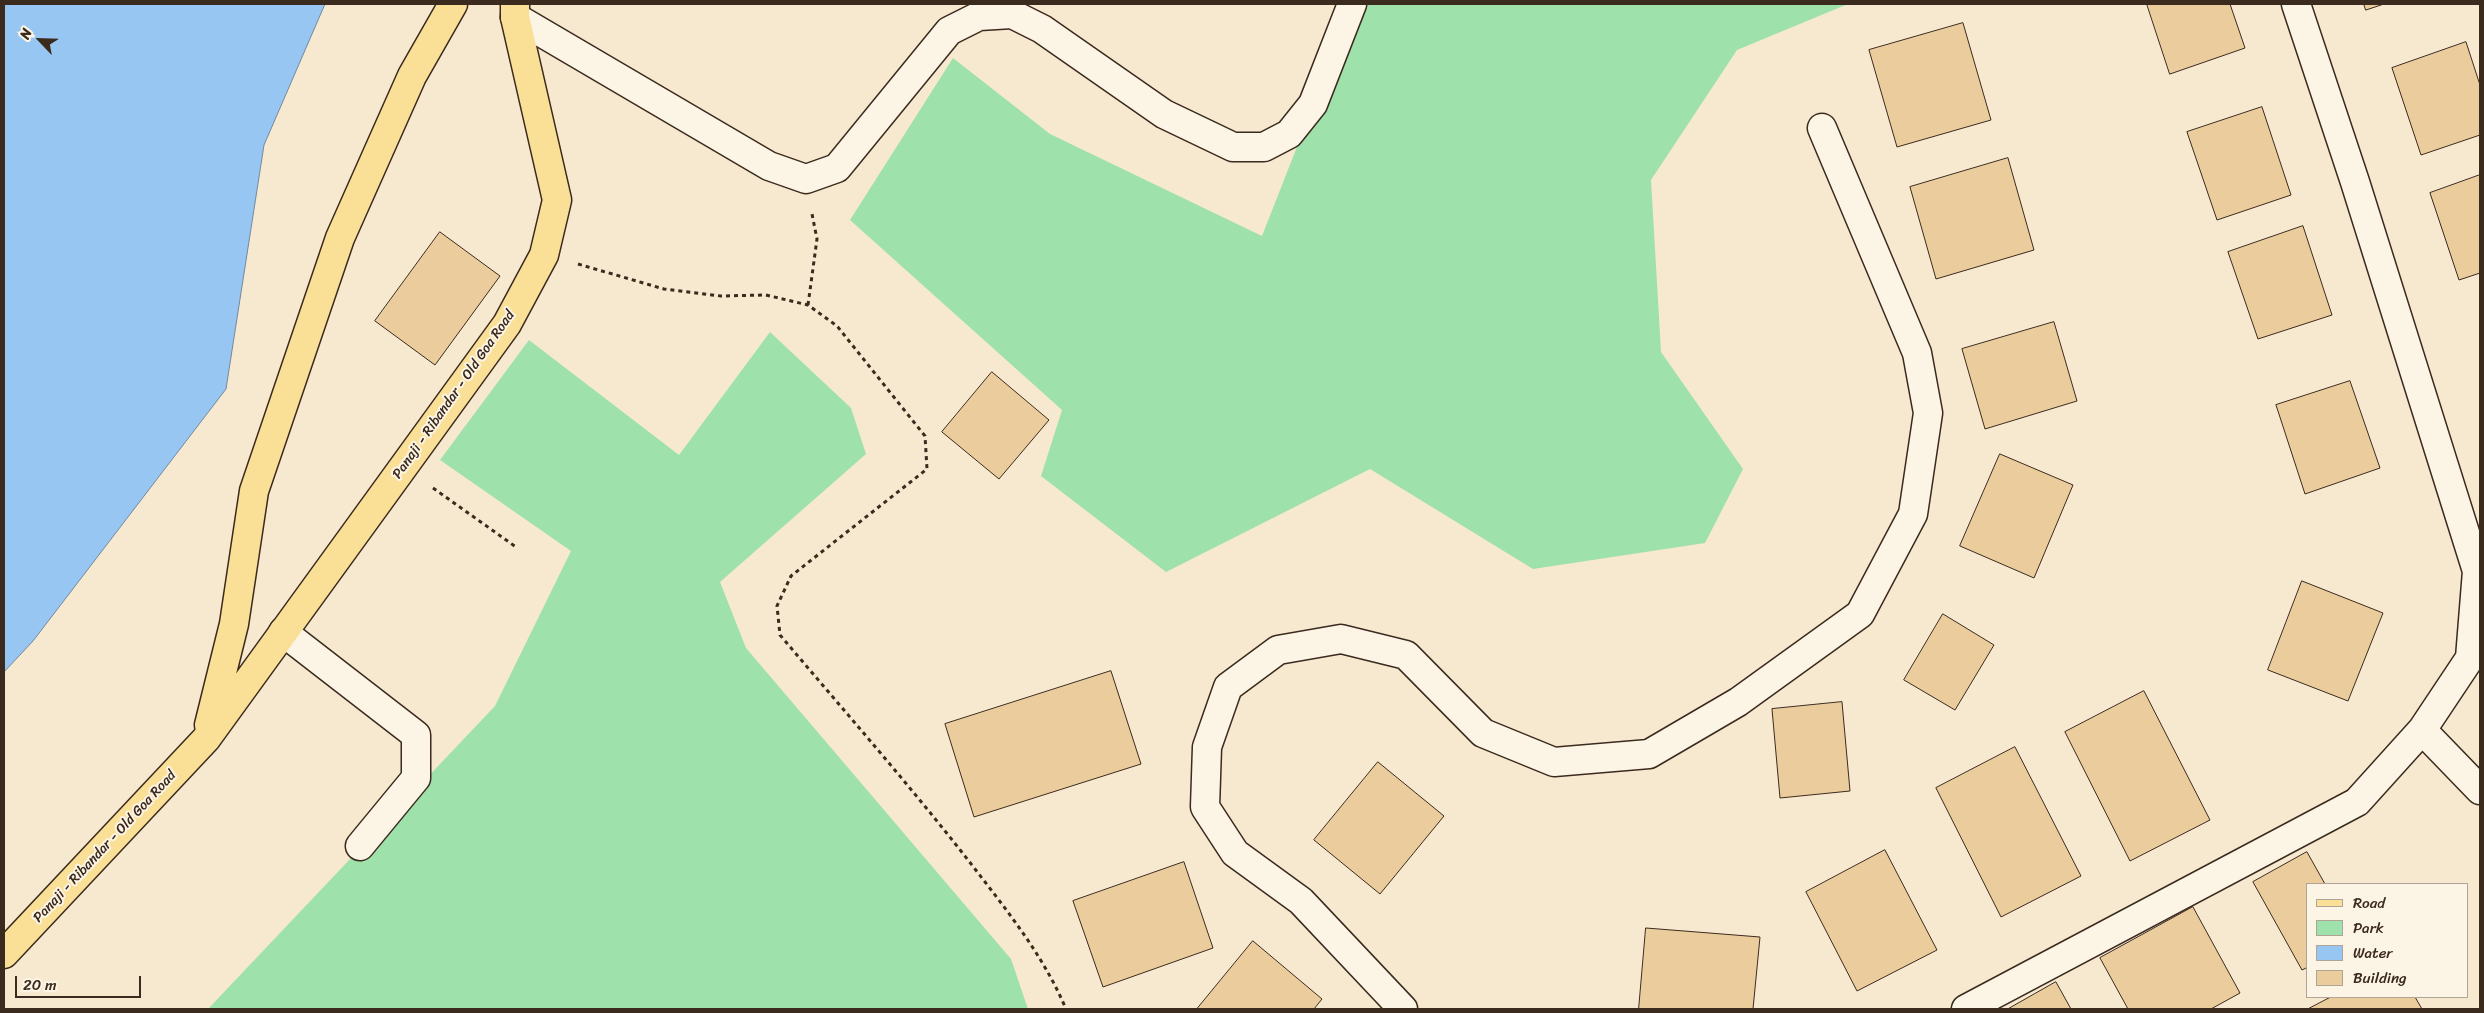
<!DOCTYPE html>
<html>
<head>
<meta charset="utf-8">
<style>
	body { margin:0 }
	#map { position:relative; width:2484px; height:1013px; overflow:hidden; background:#f7e9cf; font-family:Sriracha,sans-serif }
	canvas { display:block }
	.frame { position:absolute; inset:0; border:5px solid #3b2a1e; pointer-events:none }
	.legend { position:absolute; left:2306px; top:883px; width:162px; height:115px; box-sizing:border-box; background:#fcf5e5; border:1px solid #afa495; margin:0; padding:6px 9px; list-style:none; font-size:15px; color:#3b2a1e }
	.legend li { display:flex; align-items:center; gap:10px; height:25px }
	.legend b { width:25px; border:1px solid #afa495 }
	.north { position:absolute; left:15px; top:15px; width:50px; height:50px; -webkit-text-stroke:4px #fcf5e5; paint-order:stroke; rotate:294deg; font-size:14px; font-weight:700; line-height:20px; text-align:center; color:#3b2a1e }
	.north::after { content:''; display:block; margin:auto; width:18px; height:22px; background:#3b2a1e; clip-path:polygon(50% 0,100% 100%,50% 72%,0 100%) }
	.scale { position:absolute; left:15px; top:976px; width:126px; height:22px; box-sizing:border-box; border:2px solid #3b2a1e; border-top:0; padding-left:6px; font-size:15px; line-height:18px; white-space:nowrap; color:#3b2a1e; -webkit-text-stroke:4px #fcf5e5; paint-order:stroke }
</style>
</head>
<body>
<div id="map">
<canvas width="2484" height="1013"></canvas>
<div class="frame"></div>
<ul class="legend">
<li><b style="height:6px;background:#fadf96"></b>Road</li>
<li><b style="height:14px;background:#9fe1ab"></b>Park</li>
<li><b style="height:14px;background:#97c6f2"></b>Water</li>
<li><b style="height:14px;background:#ebcc9d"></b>Building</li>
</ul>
<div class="north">N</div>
<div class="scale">20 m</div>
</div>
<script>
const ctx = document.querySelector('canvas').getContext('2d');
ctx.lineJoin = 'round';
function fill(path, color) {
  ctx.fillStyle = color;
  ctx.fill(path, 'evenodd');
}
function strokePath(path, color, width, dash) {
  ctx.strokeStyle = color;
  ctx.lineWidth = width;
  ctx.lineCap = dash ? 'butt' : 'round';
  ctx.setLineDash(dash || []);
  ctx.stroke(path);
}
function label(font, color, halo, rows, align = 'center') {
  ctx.font = font + ' Sriracha,sans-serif';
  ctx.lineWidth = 4;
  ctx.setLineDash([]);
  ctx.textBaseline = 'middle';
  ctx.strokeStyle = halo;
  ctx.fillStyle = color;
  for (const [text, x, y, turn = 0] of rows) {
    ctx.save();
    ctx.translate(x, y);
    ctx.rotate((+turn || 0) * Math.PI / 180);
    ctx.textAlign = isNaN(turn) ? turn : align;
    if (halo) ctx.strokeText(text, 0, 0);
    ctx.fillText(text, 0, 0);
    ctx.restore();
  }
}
fill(new Path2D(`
	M1353,4H1848L1737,50L1651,180L1661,352L1743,469L1705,543L1533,569L1370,469L1166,572L1041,476L1062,410L850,220L953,58L1050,134L1262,236Z
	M770,332L851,408L866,454L720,582L746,648L1011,959L1028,1009H208L495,706L571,551L440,460L529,340L679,455Z`), '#9fe1ab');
const water = new Path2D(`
	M4,4H325L264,145L226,389L33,641L4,672Z`);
fill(water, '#97c6f2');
strokePath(water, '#72889d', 1);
const building = new Path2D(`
	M2147,4H2230L2245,48L2170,74Z
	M2364,4H2384L2366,10Z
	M1963,23L1991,120L1897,147L1869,50Z
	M2466,42L2480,85V135L2421,155L2392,68Z
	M2262,107L2291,195L2217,220L2187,132Z
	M2008,158L2034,250L1936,279L1910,187Z
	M2480,175V273L2459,280L2430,193Z
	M2303,226L2332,315L2258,339L2228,252Z
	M440,232L500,276L435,365L375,321Z
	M2054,322L2077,401L1985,429L1962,349Z
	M992,372L1049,420L999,479L942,432Z
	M2350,381L2380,468L2305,494L2276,405Z
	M2000,454L2073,485L2034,578L1960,546Z
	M2302,581L2383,613L2348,701L2268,670Z
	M1943,614L1994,645L1955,710L1904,680Z
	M1111,671L1141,764L974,817L945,724Z
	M2144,691L2210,820L2130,861L2065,732Z
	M1842,702L1850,791L1780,798L1772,709Z
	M2015,747L2081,876L2001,917L1936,788Z
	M1378,762L1444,816L1380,894L1314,840Z
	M1885,850L1937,950L1857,991L1806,892Z
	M2307,852L2325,884H2308V967L2302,970L2253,882Z
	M1184,862L1213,948L1103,987L1073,901Z
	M2193,907L2240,993L2211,1009H2128L2100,958Z
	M1646,928L1760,937L1753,1009H1639Z
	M1253,941L1322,999L1314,1009H1197Z
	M2056,982L2071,1009H2008Z
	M2331,997H2415L2422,1009H2308Z`);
fill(building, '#ebcc9d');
strokePath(building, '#3b2a1e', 1);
const minor = new Path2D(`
	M515,17L769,166L806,179L837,168L949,31L979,16L1012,14L1042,29L1164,114L1233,147H1264L1289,134L1313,104L1352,4
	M283,632L416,735V778L360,846
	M2422,730L2480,790
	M1403,1009L1301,901L1235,853L1205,807L1207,747L1228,687L1278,650L1341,639L1406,655L1483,733L1554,762L1649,754L1738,702L1860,614L1913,514L1928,413L1917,353L1822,128
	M1966,1009L2357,802L2422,730L2470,658L2477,571L2355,182L2296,4`);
const major = new Path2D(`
	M209,725L234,624L254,491L340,238L412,76L453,4
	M4,954L206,739L507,324L544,255L557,200L515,17V4`);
strokePath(minor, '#3b2a1e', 31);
strokePath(major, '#3b2a1e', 31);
strokePath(new Path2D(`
	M578,264L664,289L721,296L766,295L808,305L837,326L925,436L927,469L791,576L777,606L780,635C846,713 913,789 975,869C1009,913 1044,957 1066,1009
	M808,305L817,239L812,214
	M433,488L516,547`), '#3b2a1e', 3, [4, 4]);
strokePath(minor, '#fcf5e5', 28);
strokePath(major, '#fadf96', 28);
label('14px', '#3b2a1e', '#fcf5e5', [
	["Panaji - Ribandar - Old Goa Road",454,395,-55],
	["Panaji - Ribandar - Old Goa Road",105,847,-47]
]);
</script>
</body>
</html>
